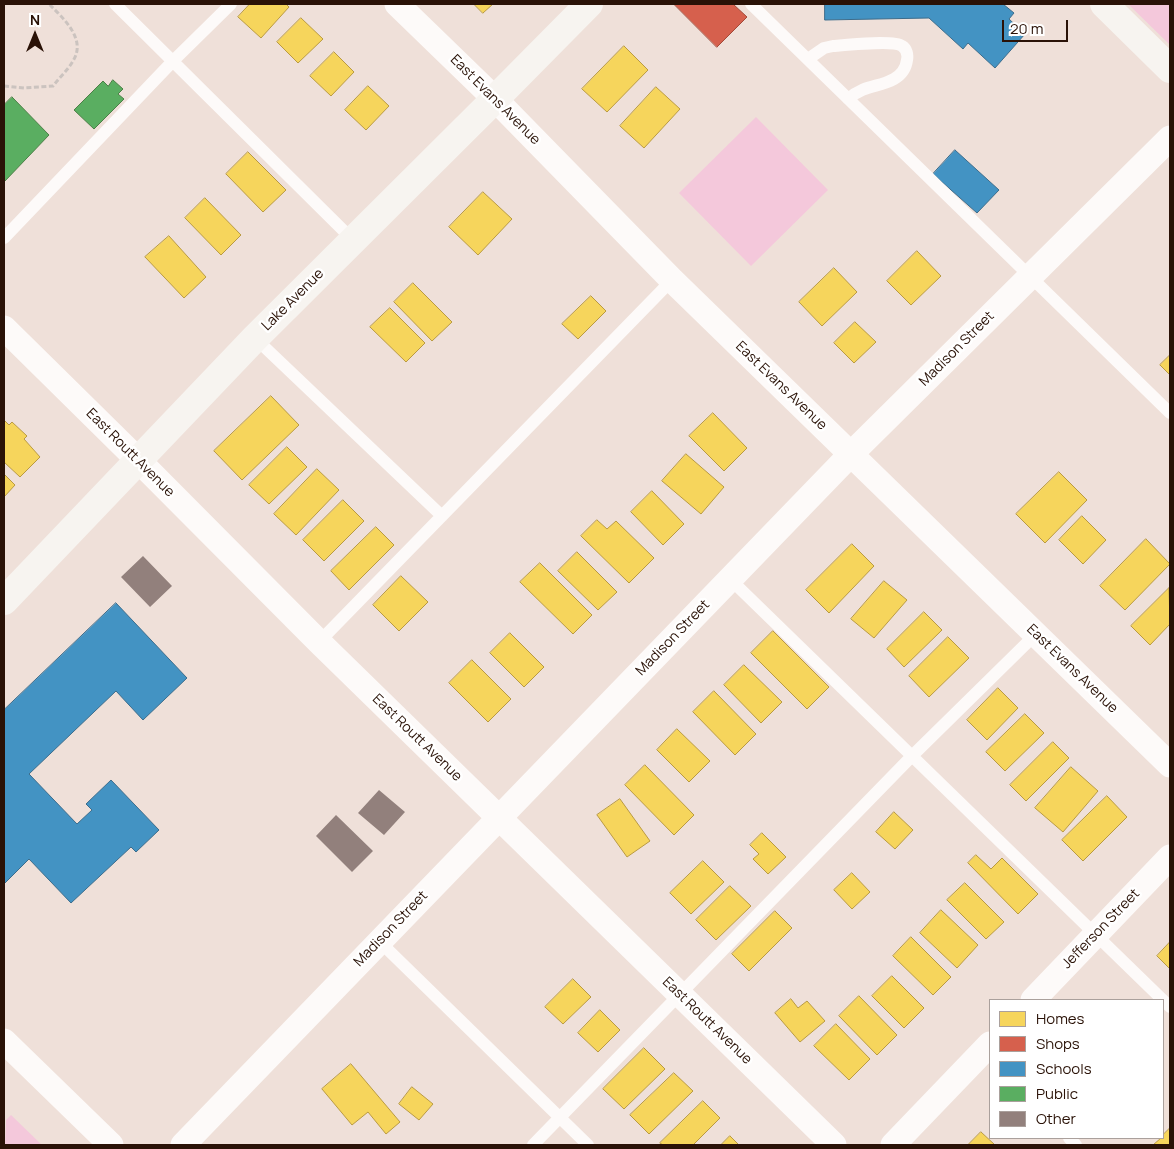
<!DOCTYPE html>
<html>
<head>
<meta charset="utf-8">
<style>
	body { margin:0 }
	#map { position:relative; width:1174px; height:1149px; overflow:hidden; background:#efe0d9; font-family:Manrope,sans-serif }
	canvas { display:block }
	.frame { position:absolute; inset:0; border:5px solid #2a1207; pointer-events:none }
	.legend { position:absolute; left:989px; top:999px; width:175px; height:140px; box-sizing:border-box; background:#fff; border:1px solid #aaa09c; margin:0; padding:6px 9px; list-style:none; font-size:15px; color:#2a1207 }
	.legend li { display:flex; align-items:center; gap:10px; height:25px }
	.legend b { width:25px; border:1px solid #aaa09c }
	.north { position:absolute; left:10px; top:10px; width:50px; height:50px; -webkit-text-stroke:4px #fff; paint-order:stroke; rotate:0deg; font-size:14px; font-weight:700; line-height:20px; text-align:center; color:#2a1207 }
	.north::after { content:''; display:block; margin:auto; width:18px; height:22px; background:#2a1207; clip-path:polygon(50% 0,100% 100%,50% 72%,0 100%) }
	.scale { position:absolute; left:1002px; top:20px; width:66px; height:22px; box-sizing:border-box; border:2px solid #2a1207; border-top:0; padding-left:6px; font-size:15px; line-height:18px; white-space:nowrap; color:#2a1207; -webkit-text-stroke:4px #fff; paint-order:stroke }
</style>
</head>
<body>
<div id="map">
<canvas width="1174" height="1149"></canvas>
<div class="frame"></div>
<ul class="legend">
<li><b style="height:14px;background:#f6d55c"></b>Homes</li>
<li><b style="height:14px;background:#d6604d"></b>Shops</li>
<li><b style="height:14px;background:#4393c3"></b>Schools</li>
<li><b style="height:14px;background:#5aae61"></b>Public</li>
<li><b style="height:14px;background:#92807c"></b>Other</li>
</ul>
<div class="north">N</div>
<div class="scale">20 m</div>
</div>
<script>
const ctx = document.querySelector('canvas').getContext('2d');
ctx.lineJoin = 'round';
function fill(path, color) {
  ctx.fillStyle = color;
  ctx.fill(path, 'evenodd');
}
function strokePath(path, color, width, dash) {
  ctx.strokeStyle = color;
  ctx.lineWidth = width;
  ctx.lineCap = dash ? 'butt' : 'round';
  ctx.setLineDash(dash || []);
  ctx.stroke(path);
}
function label(font, color, halo, rows, align = 'center') {
  ctx.font = font + ' Manrope,sans-serif';
  ctx.lineWidth = 5;
  ctx.setLineDash([]);
  ctx.textBaseline = 'middle';
  ctx.strokeStyle = halo;
  ctx.fillStyle = color;
  for (const [text, x, y, turn = 0] of rows) {
    ctx.save();
    ctx.translate(x, y);
    ctx.rotate((+turn || 0) * Math.PI / 180);
    ctx.textAlign = isNaN(turn) ? turn : align;
    if (halo) ctx.strokeText(text, 0, 0);
    ctx.fillText(text, 0, 0);
    ctx.restore();
  }
}
fill(new Path2D(`
	M1128,4H1170V45Z
	M756,117L828,190L751,266L679,193Z
	M11,1115L42,1145H5L6,1120Z`), '#f4c8db');
const homes = new Path2D(`
	M250,4H286L289,7L261,38L238,17Z
	M474,4H493L483,13Z
	M301,18L323,39L298,63L277,42Z
	M624,46L648,70L607,112L582,89Z
	M334,52L354,72L331,96L310,76Z
	M368,86L389,106L366,130L345,110Z
	M656,87L680,109L644,148L620,126Z
	M248,152L286,190L263,212L226,174Z
	M483,192L512,219L478,255L449,227Z
	M205,198L241,235L221,255L185,218Z
	M169,236L206,277L184,298L145,257Z
	M917,251L941,276L911,305L887,281Z
	M834,268L857,292L822,326L799,302Z
	M413,283L452,322L432,341L394,302Z
	M591,296L606,311L578,339L562,324Z
	M390,308L425,343L406,362L370,327Z
	M855,322L876,342L854,363L834,343Z
	M1170,355V375L1160,365Z
	M271,396L299,425L242,480L214,451Z
	M713,413L747,448L724,471L689,436Z
	M4,420L9,425L12,422L27,436L24,439L40,457L20,477L4,462Z
	M287,447L307,467L269,504L249,485Z
	M686,454L724,487L701,514L662,481Z
	M317,469L339,490L296,535L274,514Z
	M1059,472L1087,500L1045,543L1016,514Z
	M4,474L15,485L4,497Z
	M652,491L684,524L663,545L631,512Z
	M343,500L364,521L324,561L303,540Z
	M1082,516L1106,540L1083,564L1059,540Z
	M597,520L607,529L616,521L654,558L629,583L581,536Z
	M376,527L394,545L349,590L331,571Z
	M1146,539L1170,564L1125,610L1100,586Z
	M852,544L874,566L829,613L806,590Z
	M577,552L617,592L598,610L558,571Z
	M540,563L592,615L573,634L520,582Z
	M401,576L428,602L399,631L373,605Z
	M884,581L907,600L874,638L851,619Z
	M1169,588L1170,624L1150,645L1131,626Z
	M924,612L942,630L904,667L887,649Z
	M773,631L829,687L807,709L751,653Z
	M510,633L544,667L524,687L490,653Z
	M948,637L969,658L929,697L909,676Z
	M472,660L511,699L488,722L449,683Z
	M744,665L782,702L761,723L724,685Z
	M998,688L1018,708L987,740L967,720Z
	M714,691L756,734L735,755L693,712Z
	M1025,714L1044,733L1005,771L986,752Z
	M677,729L710,761L689,782L657,750Z
	M1053,742L1069,758L1026,801L1010,785Z
	M645,765L694,815L674,835L625,785Z
	M1071,767L1098,791L1063,832L1035,808Z
	M1107,796L1127,817L1083,861L1062,840Z
	M620,799L650,841L627,857L597,815Z
	M894,812L913,830L895,849L876,832Z
	M762,833L786,857L768,874L753,859L759,854L750,845Z
	M976,855L991,869L1002,858L1038,894L1018,914L968,863Z
	M703,861L724,882L691,914L670,893Z
	M852,873L870,892L852,909L834,890Z
	M965,883L1004,922L986,939L947,900Z
	M730,886L751,906L716,940L696,920Z
	M941,910L978,945L957,968L920,933Z
	M775,911L792,928L749,971L732,954Z
	M911,937L951,977L933,995L893,956Z
	M1170,942V969L1157,956Z
	M892,976L924,1008L904,1028L872,996Z
	M573,979L591,997L563,1024L545,1007Z
	M859,996L897,1035L877,1055L839,1016Z
	M791,999L798,1008L807,1001L825,1021L800,1042L775,1013Z
	M600,1010L620,1030L598,1052L578,1033Z
	M836,1024L870,1059L849,1080L814,1046Z
	M644,1048L665,1069L624,1109L603,1089Z
	M351,1064L400,1122L386,1134L368,1112L352,1125L322,1089Z
	M674,1073L693,1091L649,1134L630,1115Z
	M412,1087L433,1104L419,1120L399,1104Z
	M703,1101L720,1118L693,1145H663L660,1143Z
	M1170,1128V1145H1153L1161,1138H1163V1135Z
	M981,1132L995,1145H968Z
	M730,1136L739,1145H721Z`);
fill(homes, '#f6d55c');
strokePath(homes, '#b99a42', 1);
const shops = new Path2D(`
	M674,4H733L747,17L717,47Z`);
fill(shops, '#d6604d');
strokePath(shops, '#a24938', 1);
const schools = new Path2D(`
	M825,4H1003L1014,13L1009,19L1025,34L995,68L968,43L963,49L929,18L825,20Z
	M955,150L999,190L977,213L933,174Z
	M116,603L187,678L143,720L116,691L29,774L77,824L92,810L86,804L111,780L159,830L136,852L131,847L71,903L29,859L4,884V710Z`);
fill(schools, '#4393c3');
strokePath(schools, '#3c6c8b', 1);
const public = new Path2D(`
	M113,80L123,89L118,94L124,99L94,129L74,110L103,81L108,86Z
	M12,97L49,135L4,182V105Z`);
fill(public, '#5aae61');
strokePath(public, '#4c7f46', 1);
fill(new Path2D(`
	M143,556L172,586L150,607L121,577Z
	M379,790L405,812L384,835L358,813Z
	M336,815L373,851L352,872L316,836Z`), '#92807c');
strokePath(new Path2D(`
	M4,86L24,88L53,86C59,78 68,70 73,61C87,39 63,18 49,4`), '#cbc3bf', 3, [5, 2.5]);
strokePath(new Path2D(`
	M115,4L353,240
	M751,4L1170,413
	M808,59L824,48L833,46C845,45 894,40 902,46C907,49 908,55 907,60C906,68 901,75 894,79C878,88 866,84 848,99
	M4,238L173,61L231,4
	M255,338L442,516
	M730,579L1170,1007
	M319,642L672,280
	M379,941L588,1145
	M1069,1138L1076,1145
	M533,1145L912,756L1036,634`), '#fdfaf9', 12);
strokePath(new Path2D(`
	M397,4L495,99L672,280L1170,765
	M4,328L139,461L319,642L834,1145
	M1033,1000L1170,857
	M4,1041L111,1145
	M183,1145L851,454L1170,138
	M893,1145L990,1044`), '#fdfaf9', 25);
strokePath(new Path2D(`
	M1104,4L1170,69
	M4,601L255,338L495,99L589,4`), '#f7f4f0', 28);
label('14px', '#2a1207', '#fff', [
	["East Evans Avenue",495,100,45],
	["Lake Avenue",293,300,-45],
	["Madison Street",957,349,-45],
	["East Evans Avenue",781,386,44],
	["East Routt Avenue",130,453,45],
	["Madison Street",673,638,-46],
	["East Evans Avenue",1072,669,44],
	["East Routt Avenue",417,738,44],
	["Madison Street",391,929,-46],
	["Jefferson Street",1101,929,-46],
	["East Routt Avenue",707,1021,44]
]);
</script>
</body>
</html>
